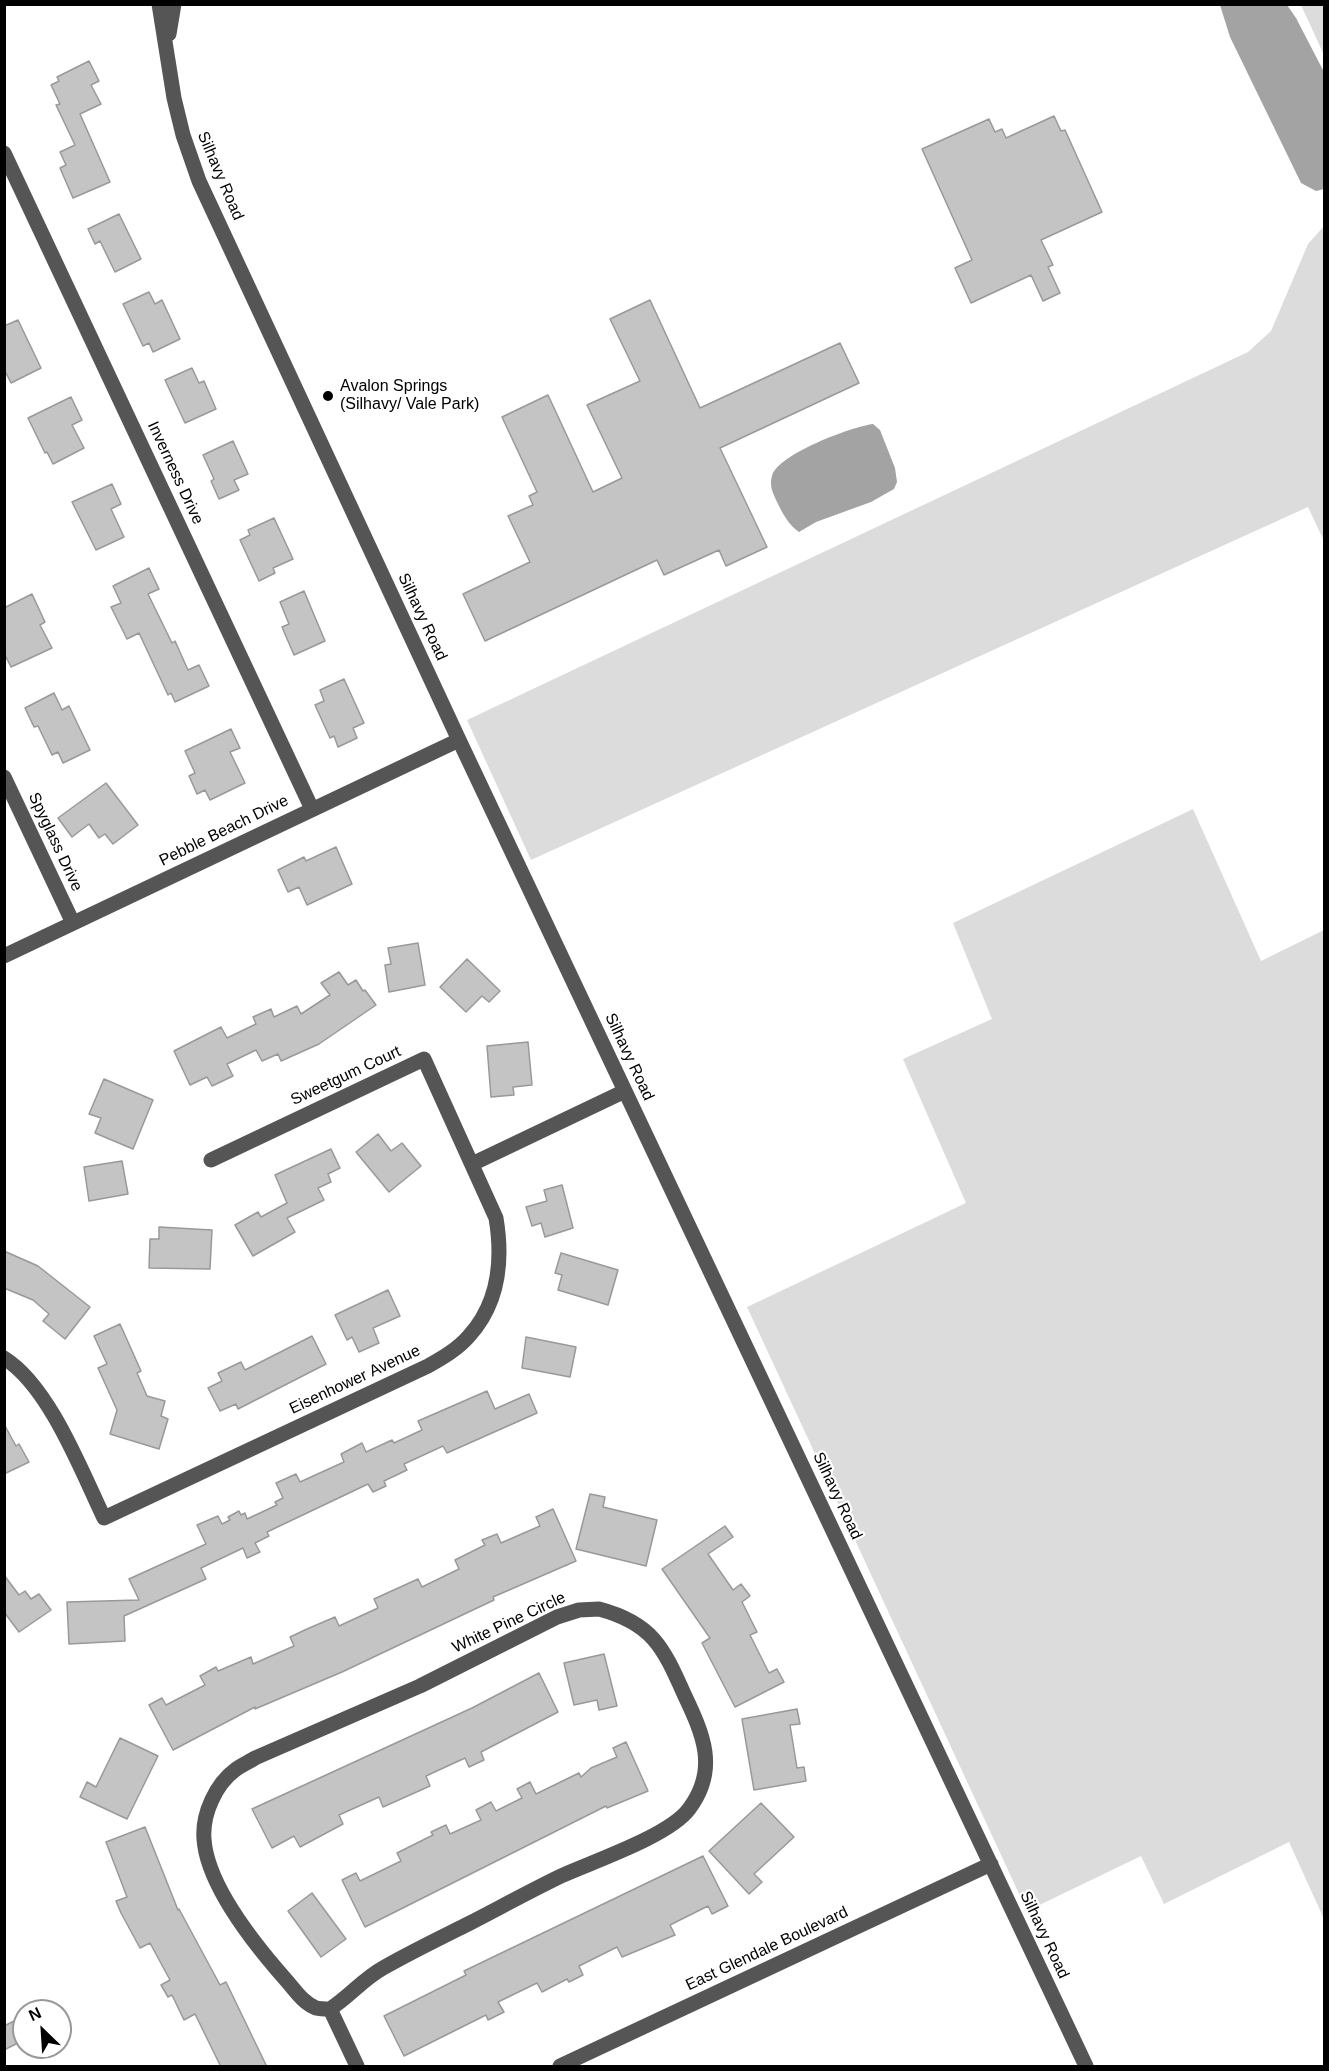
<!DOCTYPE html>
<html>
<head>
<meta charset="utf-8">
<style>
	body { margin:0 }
	#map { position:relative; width:1329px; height:2071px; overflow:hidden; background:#fff; font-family:Arial,sans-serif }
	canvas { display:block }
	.frame { position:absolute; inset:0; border:6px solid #000; pointer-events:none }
	.north { position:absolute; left:12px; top:1999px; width:60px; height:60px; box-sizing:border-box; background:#fff; border:2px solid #999; border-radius:50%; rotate:335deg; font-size:16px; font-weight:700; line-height:24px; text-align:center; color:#000 }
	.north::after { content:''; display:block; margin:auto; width:21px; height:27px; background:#000; clip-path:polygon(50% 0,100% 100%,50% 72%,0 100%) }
</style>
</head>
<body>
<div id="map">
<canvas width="1329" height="2071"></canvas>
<div class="frame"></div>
<div class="north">N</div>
</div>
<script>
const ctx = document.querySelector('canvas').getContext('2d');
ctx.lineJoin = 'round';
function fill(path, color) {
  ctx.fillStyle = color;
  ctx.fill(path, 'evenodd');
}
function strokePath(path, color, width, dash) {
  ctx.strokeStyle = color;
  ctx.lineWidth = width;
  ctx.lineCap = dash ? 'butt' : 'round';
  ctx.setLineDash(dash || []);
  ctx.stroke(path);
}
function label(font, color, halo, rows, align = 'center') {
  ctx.font = font + ' Arial,sans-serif';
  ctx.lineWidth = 4.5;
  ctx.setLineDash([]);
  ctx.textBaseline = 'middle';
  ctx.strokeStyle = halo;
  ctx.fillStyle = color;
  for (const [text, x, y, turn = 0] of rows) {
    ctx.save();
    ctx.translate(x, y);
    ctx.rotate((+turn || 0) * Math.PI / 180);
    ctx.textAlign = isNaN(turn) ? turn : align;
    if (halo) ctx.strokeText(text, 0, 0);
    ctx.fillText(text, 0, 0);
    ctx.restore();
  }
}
fill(new Path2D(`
	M1301,5H1324V55Z
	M1324,226V541L1308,507L531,860L467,720L1248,352L1271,331L1308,244Z
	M1193,809L1261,961L1324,930V1919L1289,1842L1164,1904L1141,1856L1027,1911L747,1307L966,1203L903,1059L992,1019L953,923Z`), '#dcdcdc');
fill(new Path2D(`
	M1220,5H1287L1296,18L1324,72V189L1316,191L1301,183L1230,37Z
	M873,424L880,430L895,468L897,482L894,489L871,502L816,522L799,532C788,524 783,514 777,502C773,493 769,486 772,476C778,454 851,427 873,424Z`), '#a3a3a3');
const building = new Path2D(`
	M89,61L99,81L91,85L101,104L80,114L110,182L73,198L60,168L66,165L60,152L75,145L56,105L60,104L51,85L59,81L57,77Z
	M1054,116L1061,131L1065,130L1102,212L1041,240L1053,265L1048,267L1060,293L1043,301L1031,275L971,303L955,268L972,260L922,149L989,119L995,132L1002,129L1006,138Z
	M119,214L141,259L115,272L100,241L95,244L88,229Z
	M149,292L155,304L162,300L180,339L153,352L149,343L143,346L123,304Z
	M650,300L700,408L840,343L859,383L720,448L767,547L726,566L719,550L664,575L657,560L485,641L463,594L530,562L508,516L533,505L529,496L537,492L502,417L548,395L593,492L622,478L587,405L640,381L610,319Z
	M18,320L41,368L11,383L4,369V326Z
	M192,368L199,383L204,381L216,409L185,423L165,380Z
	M71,397L82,420L72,425L84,448L53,464L47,452L45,453L28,418Z
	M233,441L248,474L234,480L239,490L219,499L211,481L214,479L203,455Z
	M112,484L121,504L111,509L124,537L96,550L72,502Z
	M274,518L293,559L273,568L275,573L259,581L240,540L250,535L248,530Z
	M149,568L159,589L148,594L172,643L175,641L188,670L199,665L209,686L175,702L171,693L168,695L139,633L127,639L111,607L121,603L113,586Z
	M304,591L325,641L294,655L282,627L289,624L280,602Z
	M32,594L45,622L40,625L52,648L11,667L4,653V608Z
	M344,679L364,723L353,728L357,738L338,747L334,736L330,738L315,705L324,701L320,690Z
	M54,693L62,710L69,706L90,750L63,763L58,752L52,755L38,726L34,727L25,708Z
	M231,729L240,748L230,752L245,783L210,800L205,790L197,794L189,776L195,773L185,751Z
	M106,783L138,825L113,844L105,834L99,838L89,824L72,837L58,818Z
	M336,847L352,884L307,905L299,887L288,892L278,870L304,857L306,861Z
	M418,943L425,985L389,992L385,965L391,964L388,948Z
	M467,959L500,991L489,1002L482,996L466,1012L440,987Z
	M339,972L348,985L356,980L363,991L365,990L376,1005L319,1044L281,1061L278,1054L262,1061L256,1050L227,1064L233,1076L212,1086L207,1077L190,1085L174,1051L221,1027L227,1038L256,1024L253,1017L271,1009L274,1017L297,1006L301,1014L330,995L321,983Z
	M528,1042L532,1085L513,1087L514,1095L491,1097L487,1046Z
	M104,1079L153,1100L133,1149L95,1133L101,1118L89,1114Z
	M378,1134L391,1151L402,1143L421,1166L389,1192L356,1152Z
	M331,1149L340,1168L328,1174L331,1182L318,1188L324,1200L287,1218L295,1232L253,1256L235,1225L258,1212L261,1217L287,1203L275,1175Z
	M122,1161L128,1194L89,1201L84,1167Z
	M562,1185L573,1228L545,1237L541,1223L532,1226L526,1207L547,1201L544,1190Z
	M159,1227L212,1230L210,1269L149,1268L150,1239H159Z
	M4,1251L38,1266L90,1307L65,1339L43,1321L49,1314L33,1300L4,1288Z
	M561,1253L618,1270L608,1305L558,1290L562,1275L555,1273Z
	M388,1290L400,1316L373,1328L379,1343L359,1352L352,1337L347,1340L335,1315Z
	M120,1324L141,1371L137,1373L147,1396L165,1401L161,1416L168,1419L159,1449L110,1434L117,1410L98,1368L107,1364L94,1336Z
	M312,1336L326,1364L238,1409L236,1404L220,1411L208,1388L222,1381L218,1373L241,1362L245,1370Z
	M526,1337L576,1347L570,1377L522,1368Z
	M487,1391L495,1409L529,1394L537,1413L447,1453L443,1446L404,1464L407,1470L384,1481L386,1486L373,1492L368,1484L267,1532L269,1536L255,1543L260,1552L247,1558L243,1548L201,1568L206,1579L124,1616L125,1641L69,1644L67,1602L139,1600L129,1579L206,1544L197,1525L218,1516L222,1524L230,1520L228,1517L239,1511L241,1515L245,1513L247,1519L277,1505L275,1502L283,1498L276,1483L296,1474L300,1482L344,1462L341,1454L362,1443L366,1452L392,1440L394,1443L422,1430L418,1421Z
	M4,1424L16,1446L19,1444L29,1462L4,1474Z
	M590,1494L605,1497L603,1507L657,1520L646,1566L576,1549Z
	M553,1509L576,1561L493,1597L494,1600L342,1672L255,1709V1707L173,1750L149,1705L162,1698L166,1705L205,1685L200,1676L216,1667L218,1671L251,1657L253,1664L294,1646L290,1637L307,1629L335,1617L339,1626L378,1608L374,1599L418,1579L422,1587L459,1569L455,1560L485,1545L482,1540L497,1534L501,1543L540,1526L536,1517Z
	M725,1526L733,1537L708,1554L733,1590L741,1584L750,1596L742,1602L757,1632L750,1635L769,1673L777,1669L784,1682L735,1707L702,1643L710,1638L662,1569Z
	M4,1575L19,1595L25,1591L31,1599L39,1594L51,1610L19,1632L4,1612Z
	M604,1654L617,1706L599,1710L597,1700L574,1705L564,1663Z
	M539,1673L558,1712L481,1752L484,1760L469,1767L465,1758L426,1776L430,1786L383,1807L379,1797L339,1815L343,1824L300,1847L294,1836L272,1848L252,1809L472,1708Z
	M797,1709L800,1724L790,1725L797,1768L804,1767L806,1781L754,1790L742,1719Z
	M120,1738L158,1756L127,1819L80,1797L87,1782L96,1787Z
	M626,1742L648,1791L607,1808L606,1806L365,1927L342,1880L356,1873L360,1881L401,1861L397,1853L433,1835L431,1832L446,1825L450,1834L481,1820L476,1810L491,1802L496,1811L522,1798L517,1789L530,1782L536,1794L579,1773L581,1777L591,1768L617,1757L613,1748Z
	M761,1803L794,1837L754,1874L762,1882L749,1894L709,1851Z
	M145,1827L178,1910L179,1909L220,1985L226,1982L267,2067H221L195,2014L184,2020L172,1995L168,1997L161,1985L170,1980L150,1943L140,1948L121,1913L116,1901L127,1897L106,1842Z
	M703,1856L728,1906L712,1914L708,1906L670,1925L675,1935L622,1957L617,1947L579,1966L583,1975L569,1982L567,1979L542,1992L537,1983L498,2002L504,2012L488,2020L486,2015L404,2056L384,2016L466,1975L464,1971Z
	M312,1893L346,1939L321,1957L288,1911Z
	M24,2016V2040L4,2050V2026Z`);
fill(building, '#c4c4c4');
strokePath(building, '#999', 1.5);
strokePath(new Path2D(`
	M159,4L174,98L183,135L199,181L459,740L1086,2066
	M169,34L174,4
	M4,153L312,809
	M4,777L73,923
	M4,956L459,740
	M472,1164L625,1091
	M4,1358C49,1386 81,1470 104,1518L428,1366C442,1358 458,1349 469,1336C499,1303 503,1260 496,1218L424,1059L211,1160
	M599,1609C652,1623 663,1647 684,1694C703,1734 719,1769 689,1809C669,1836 594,1861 561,1876C530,1891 499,1908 468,1924C440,1938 411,1952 383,1968C363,1979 349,1997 330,2009C326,2009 320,2009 316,2008C303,2003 295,1990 286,1980C256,1946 207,1886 204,1839C202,1814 216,1784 235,1770C241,1765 249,1762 255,1758L420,1686L557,1617L579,1610Z
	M330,2009L357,2066
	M560,2066L991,1864`), '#555', 15);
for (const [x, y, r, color] of [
	[328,396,6,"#000"]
]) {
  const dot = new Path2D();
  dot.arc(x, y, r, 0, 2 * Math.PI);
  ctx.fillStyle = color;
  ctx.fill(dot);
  strokePath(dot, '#fff', 2);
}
label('16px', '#000', '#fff', [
	["Silhavy Road",220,176,67],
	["Inverness Drive",175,473,65],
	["Silhavy Road",422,617,65],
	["Pebble Beach Drive",224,831,-26],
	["Spyglass Drive",55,842,65],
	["Silhavy Road",629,1057,65],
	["Sweetgum Court",346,1076,-25],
	["Eisenhower Avenue",355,1380,-25],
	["Silhavy Road",837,1496,65],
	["White Pine Circle",509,1623,-25],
	["Silhavy Road",1044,1935,65],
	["East Glendale Boulevard",767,1949,-25]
]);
label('16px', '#000', '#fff', [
	["Avalon Springs",340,387],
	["(Silhavy/ Vale Park)",340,405]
], 'left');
</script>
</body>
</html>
